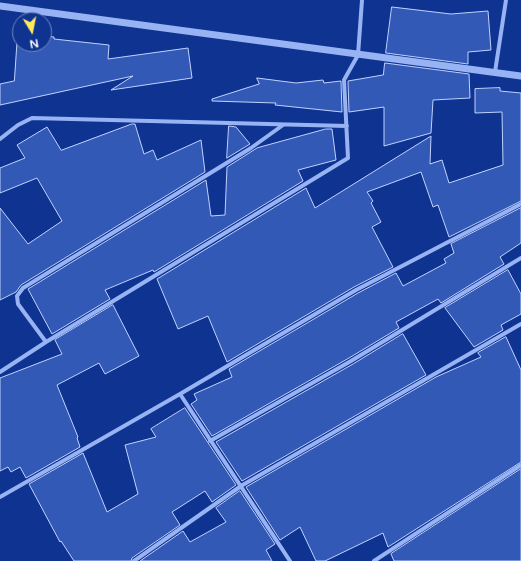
<!DOCTYPE html>
<html>
<head>
<meta charset="utf-8">
<style>
	body { margin:0 }
	#map { position:relative; width:521px; height:561px; overflow:hidden; background:#0f3390; font-family:"Varela Round",sans-serif }
	canvas { display:block }
	.north { position:absolute; left:12px; top:12px; width:40px; height:40px; box-sizing:border-box; background:#0f3390; border:1px solid #6f85bc; border-radius:50%; rotate:170deg; font-size:11px; font-weight:700; line-height:16px; text-align:center; color:#fff }
	.north::after { content:''; display:block; margin:auto; width:14px; height:18px; background:#ffea5b; clip-path:polygon(50% 0,100% 100%,50% 72%,0 100%) }
</style>
</head>
<body>
<div id="map">
<canvas width="521" height="561"></canvas>
<div class="north">N</div>
</div>
<script>
const ctx = document.querySelector('canvas').getContext('2d');
ctx.lineJoin = 'round';
function fill(path, color) {
  ctx.fillStyle = color;
  ctx.fill(path, 'evenodd');
}
function strokePath(path, color, width, dash) {
  ctx.strokeStyle = color;
  ctx.lineWidth = width;
  ctx.lineCap = dash ? 'butt' : 'round';
  ctx.setLineDash(dash || []);
  ctx.stroke(path);
}
const building = new Path2D(`
	M392,7L451,14L488,11L491,50L468,52V64L386,53Z
	M18,33H20V44H44V36L54,37V39L109,45L108,59L188,48L192,78L111,90L133,76L0,105V84L14,81Z
	M385,63L469,74L470,98L433,100L431,133L384,146V107L349,112L348,81L383,75Z
	M257,78L296,83L323,80L324,83L341,81L342,112L275,105L276,103L212,101V99L259,84Z
	M500,88V91L521,93V201L449,237L438,205L433,207L421,172L367,192L373,201L371,203L381,222L372,227L393,267L354,287L227,362L208,316L178,329L157,279L306,188L315,208L431,136L430,164L442,160L449,183L503,165L502,112L475,113V89Z
	M132,124H135L144,154L153,150L157,160L201,140L205,172L21,285L16,292L0,300V208L28,244L62,221L37,178L0,193V168L25,158L17,145L47,127L61,150Z
	M229,126L236,127L250,144L227,158Z
	M326,129H332L336,160L298,170L303,181L154,272L153,270L105,290L110,299L52,334L28,289L206,180L211,216L225,215L227,167L257,148Z
	M521,208V243L500,257L504,264L441,303L438,299L396,322L399,328L349,358L212,436L191,404L197,400L194,394L232,377L229,369L358,293L396,273L403,286L446,263L444,259L454,253L451,244Z
	M508,270L521,294V314L501,325L503,330L474,347L445,308Z
	M113,305L139,356L105,374L99,363L57,385L78,437L77,438L80,447L26,478L20,467L11,472L8,467L0,471V378L62,354L55,340Z
	M403,334L426,375L242,481L216,442L353,364Z
	M506,337L521,370V462L388,547L383,533L325,561H316L300,527L280,540L246,487L436,377L481,357L478,353Z
	M185,408L236,485L212,502L205,491L172,512L180,525L132,558L131,561H74L61,541L60,542L29,484L83,453L107,512L138,494L125,445L156,437L151,429Z
	M521,469V561H394L391,554Z
	M240,491L275,544L266,550L272,561H140L183,531L190,542L226,522L216,508Z`);
fill(building, '#3359b7');
strokePath(building, '#c0d2fe', 1);
strokePath(new Path2D(`
	M495,72L506,0
	M0,139L18,125L32,118L347,126
	M46,342L18,304L17,296L23,288L251,148L283,125
	M0,372L46,342L348,158L344,80L358,55L362,0
	M180,394L290,561
	M210,441L351,361L521,258
	M0,497L180,394L356,290L521,204
	M134,561L241,486L521,324
	M374,561L521,465`), '#98b3f3', 4);
strokePath(new Path2D(`
	M0,6L521,76`), '#98b3f3', 7);
</script>
</body>
</html>
